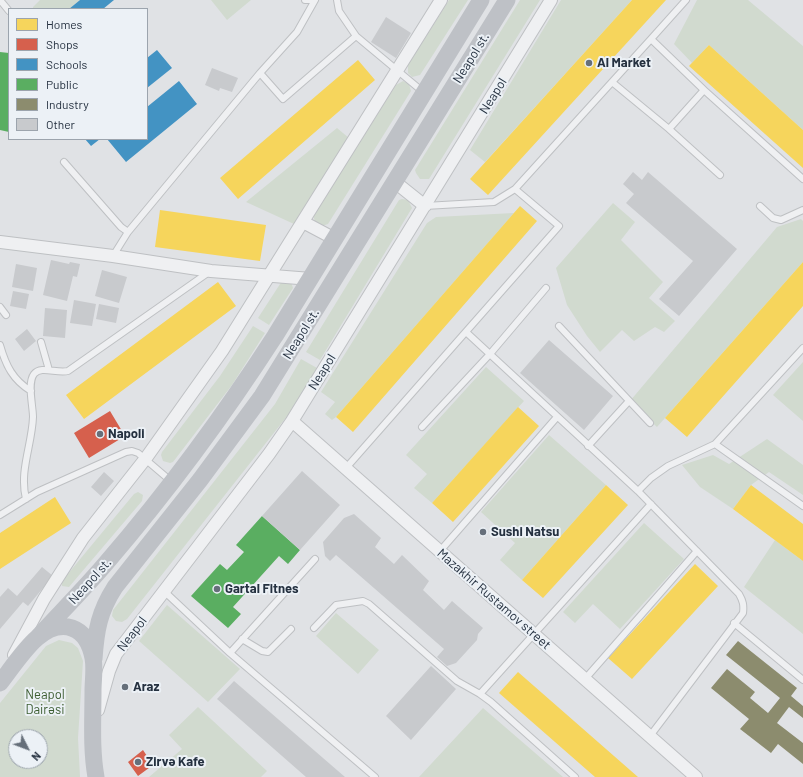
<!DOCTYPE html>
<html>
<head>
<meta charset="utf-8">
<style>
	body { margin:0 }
	#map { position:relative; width:803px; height:777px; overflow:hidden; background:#e0e2e5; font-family:Barlow,sans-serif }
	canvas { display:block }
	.legend { position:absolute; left:8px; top:8px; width:140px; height:132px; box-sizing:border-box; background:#ecf1f6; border:1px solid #9ca4ad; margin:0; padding:5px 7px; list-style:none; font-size:12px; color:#253140 }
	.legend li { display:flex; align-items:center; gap:8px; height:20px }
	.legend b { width:20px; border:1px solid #9ca4ad }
	.north { position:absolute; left:8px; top:729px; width:40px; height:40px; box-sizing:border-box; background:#ecf1f6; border:1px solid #9ca4ad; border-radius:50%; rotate:132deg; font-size:11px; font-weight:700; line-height:16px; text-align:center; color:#253140 }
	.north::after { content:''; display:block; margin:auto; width:14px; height:18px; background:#666f7a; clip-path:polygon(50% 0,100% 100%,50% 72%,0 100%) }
</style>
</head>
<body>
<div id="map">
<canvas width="803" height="777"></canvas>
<ul class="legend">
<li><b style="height:11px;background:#f6d55c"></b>Homes</li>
<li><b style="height:11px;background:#d6604d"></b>Shops</li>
<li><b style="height:11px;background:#4393c3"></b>Schools</li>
<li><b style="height:11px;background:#5aae61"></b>Public</li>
<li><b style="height:11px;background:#8c8c6e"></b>Industry</li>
<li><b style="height:11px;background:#c8cacd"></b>Other</li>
</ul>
<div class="north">N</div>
</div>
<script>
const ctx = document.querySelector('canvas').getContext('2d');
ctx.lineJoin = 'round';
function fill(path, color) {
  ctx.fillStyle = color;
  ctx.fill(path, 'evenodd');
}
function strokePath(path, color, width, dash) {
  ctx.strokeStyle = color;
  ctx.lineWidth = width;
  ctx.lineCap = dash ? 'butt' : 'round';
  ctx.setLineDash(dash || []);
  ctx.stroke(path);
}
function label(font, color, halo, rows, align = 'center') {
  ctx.font = font + ' Barlow,sans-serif';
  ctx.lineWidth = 4;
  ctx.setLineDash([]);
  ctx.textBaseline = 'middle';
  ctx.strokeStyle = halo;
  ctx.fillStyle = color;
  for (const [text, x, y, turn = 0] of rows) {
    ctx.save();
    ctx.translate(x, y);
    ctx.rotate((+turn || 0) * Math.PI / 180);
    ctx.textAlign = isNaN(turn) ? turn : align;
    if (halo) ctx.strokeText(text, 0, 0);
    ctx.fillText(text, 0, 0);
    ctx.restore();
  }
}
fill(new Path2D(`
	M40,0H80L69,9H33V7Z
	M211,0H251L227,20Z
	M449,0H468L420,75L412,77L408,73V65Z
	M520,0H540L429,179H420L416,173L415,170Z
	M561,0H632L485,162L470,150Z
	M697,0H748L803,46V130L709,45L692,63L674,44Z
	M403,81L409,84L411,91L328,224L322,226L315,222L313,215L396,85Z
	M337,128L349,138L294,224L246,202Z
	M402,199L408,200L412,208L320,360L306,352L399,200Z
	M613,203L635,222L621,240L663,282L649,298L675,321L664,332L655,327L634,341L622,330L600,352L587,336L567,305L556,268Z
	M514,213L336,417L332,420L325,414L335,402L321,392L427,223L436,217Z
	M801,219L803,221V262L657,427L630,401L777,227Z
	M282,281L291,282L293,288L269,325L258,318Z
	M253,326L265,333L232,385L173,462L170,463L163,461L161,455L162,452L220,376Z
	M301,359L317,368L288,415L127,619L122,622L116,621L112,616L113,610L275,404Z
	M803,362V421L773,395Z
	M486,367L524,401L432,503L414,488L427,474L406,455Z
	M549,435L606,485L522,580L500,560L515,543L481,512Z
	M767,439L803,465V495L769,472L751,485L733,509L700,487L682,465L713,455L729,464Z
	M138,492L143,495L142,501L69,587L62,586V581L134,494Z
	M644,523L684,559L620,629L593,604L575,623L563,612Z
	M775,540L803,561V634L744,587Z
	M167,605L240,669L208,702L139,641Z
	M336,613L379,650L358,674L316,636Z
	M59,640L72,643L78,648L83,661L78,738L80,777H0V703L46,646ZM16,737H40V761H16Z
	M198,707L267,771L261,777H149L182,749L169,735Z
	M483,708L563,777H419Z`), '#d1dacf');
fill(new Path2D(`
	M632,0H666L488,195L470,179Z
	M709,45L803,130V168L689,66Z
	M358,60L375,80L238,199L220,178Z
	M520,206L537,221L353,432L336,417Z
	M160,210L266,225L260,261L155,247Z
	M803,262V306L687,437L665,418Z
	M218,282L236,306L84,419L66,395Z
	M518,407L539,426L453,522L432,503Z
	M606,485L628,505L543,598L522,580Z
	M751,485L803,524V561L733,509Z
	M55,497L71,523L0,569V533Z
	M695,564L718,586L632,679L608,658Z
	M518,672L638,777H595L499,693Z`), '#f6d55c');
fill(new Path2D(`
	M110,411L125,436L89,458L74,433Z
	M143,750L153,765L138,776L128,762Z`), '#d6604d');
fill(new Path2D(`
	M80,0H114L103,9H69Z
	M157,50L172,68L147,88V58Z
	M179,81L197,104L126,162L107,139H147V107Z
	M85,139H100L91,146Z`), '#4393c3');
fill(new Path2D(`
	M0,52L9,53V132L0,130Z
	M262,516L300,550L288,564L279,556L233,607L241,614L228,628L191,596L220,564L227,570L244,552L236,545Z`), '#5aae61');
fill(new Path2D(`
	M738,641L797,688L791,696L803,706V718L789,707L777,723L803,743V764L778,744L771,753L740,729L749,719L711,688L727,669L755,692L750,698L768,713L780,698L726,655Z`), '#8c8c6e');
fill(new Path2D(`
	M386,17L411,33L396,58L371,42Z
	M212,68L238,78L232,92L220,88L219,91L205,85Z
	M633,172L642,180L648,172L737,249L679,316L659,299L693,261L626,203L634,194L623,184Z
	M51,260L69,264L70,262L80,264L77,277L73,276L67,301L43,295Z
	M16,264L37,268L33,291L12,287Z
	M102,270L127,277L119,303L95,296Z
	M13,291L29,294L26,309L10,306Z
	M74,300L96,304L92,326L70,323Z
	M99,304L119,308L116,323L96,319Z
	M45,308L67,310L65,338L43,336Z
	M27,329L36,341L24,351L15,339Z
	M549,340L613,396L584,430L520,373Z
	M302,471L340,505L300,550L262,516Z
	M104,472L114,481L101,496L91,487Z
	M354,514L381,538L375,547L394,564L402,555L429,581L423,590L444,610L452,601L483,628L478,634L477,640L456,663L447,666L437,657L444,649L336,555L330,561L325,556L323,542L344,518Z
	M42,567L53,576L28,606L23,602L0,629V597L8,588L17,596Z
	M431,666L456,689L411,740L386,716Z
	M234,681L345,777H306L217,699Z`), '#c8cacd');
const service = new Path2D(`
	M0,0L9,11
	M305,0H310
	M337,0L339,11L356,36
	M686,0L651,39L704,90L803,179
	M260,73L297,32L315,0
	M612,82L669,129
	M704,90L669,129L720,175
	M64,162L121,227L128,232
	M425,206L494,202L515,189
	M760,206L773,218L781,220L803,210
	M113,256L128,232L260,73L283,99L356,36L422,91
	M0,307L6,315
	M559,326L650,423
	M466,332L638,491L739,594C743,601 744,605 743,613L650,736
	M41,342L49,370
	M0,345C6,366 13,380 31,391
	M422,427L490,354L546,288
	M715,444L803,506
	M588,446L629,401
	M346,468L559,226L515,189L651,39
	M638,491L651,478L668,466L715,444L803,348
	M26,499C19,471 32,445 33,417C33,406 27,383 34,374C41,365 57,374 68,371L209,272
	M0,515L37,492L126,452L132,451L138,453L172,482
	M440,551L557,417
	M165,592L230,653L315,559
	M734,623L803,680
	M314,628L336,605L363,601L369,604L457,681L480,694
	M242,639L262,651L268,652L291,629
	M230,653L375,777
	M585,679L697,551
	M575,777L491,702L480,694L651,504`);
const minor = new Path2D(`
	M395,182L425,206
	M303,222L335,239
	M0,242L113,256L211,271L311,279
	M292,421L696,777
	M14,655L44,599L83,538L146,458L222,351L441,0
	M98,710L109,671L116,654L269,454L292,421L551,0`);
strokePath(service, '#bec0c3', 8);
strokePath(minor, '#bec0c3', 14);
strokePath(service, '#eff0f2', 6);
strokePath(minor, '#eff0f2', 12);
strokePath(new Path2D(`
	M37,638C60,613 85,588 107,562C168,491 224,415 275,336L481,0
	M94,659C96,630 99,612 115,587L200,480L262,396L507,0
	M0,683C11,669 24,649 37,638C62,617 87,626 93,658C95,668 93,681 93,691C93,720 91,749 96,777`), '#bec1c6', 17);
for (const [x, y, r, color] of [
	[589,63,4,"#666f7a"],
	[100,434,4,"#666f7a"],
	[483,532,4,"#666f7a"],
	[217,589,4,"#666f7a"],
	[125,687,4,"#666f7a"],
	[138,762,4,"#666f7a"]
]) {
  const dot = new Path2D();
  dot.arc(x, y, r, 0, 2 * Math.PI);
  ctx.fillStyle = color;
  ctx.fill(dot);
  strokePath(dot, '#ecf1f6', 1.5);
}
label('13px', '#253140', '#ecf1f6', [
	["Neapol st.",471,58,-58],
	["Neapol",493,96,-58],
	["Neapol st.",301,334,-58],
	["Neapol",322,372,-58],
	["Neapol st.",90,581,-48],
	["Mazakhir Rustamov street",494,599,41],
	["Neapol",132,634,-53]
]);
label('bold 13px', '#253140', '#ecf1f6', [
	["Al Market",597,63],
	["Napoli",108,434],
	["Sushi Natsu",491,532],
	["Gartal Fitnes",225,589],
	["Araz",133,687],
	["Zirvə Kafe",146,762]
], 'left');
label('13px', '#3c5d31', '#ecf1f6', [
	["Neapol",45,695],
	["Dairəsi",45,710]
]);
</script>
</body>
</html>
